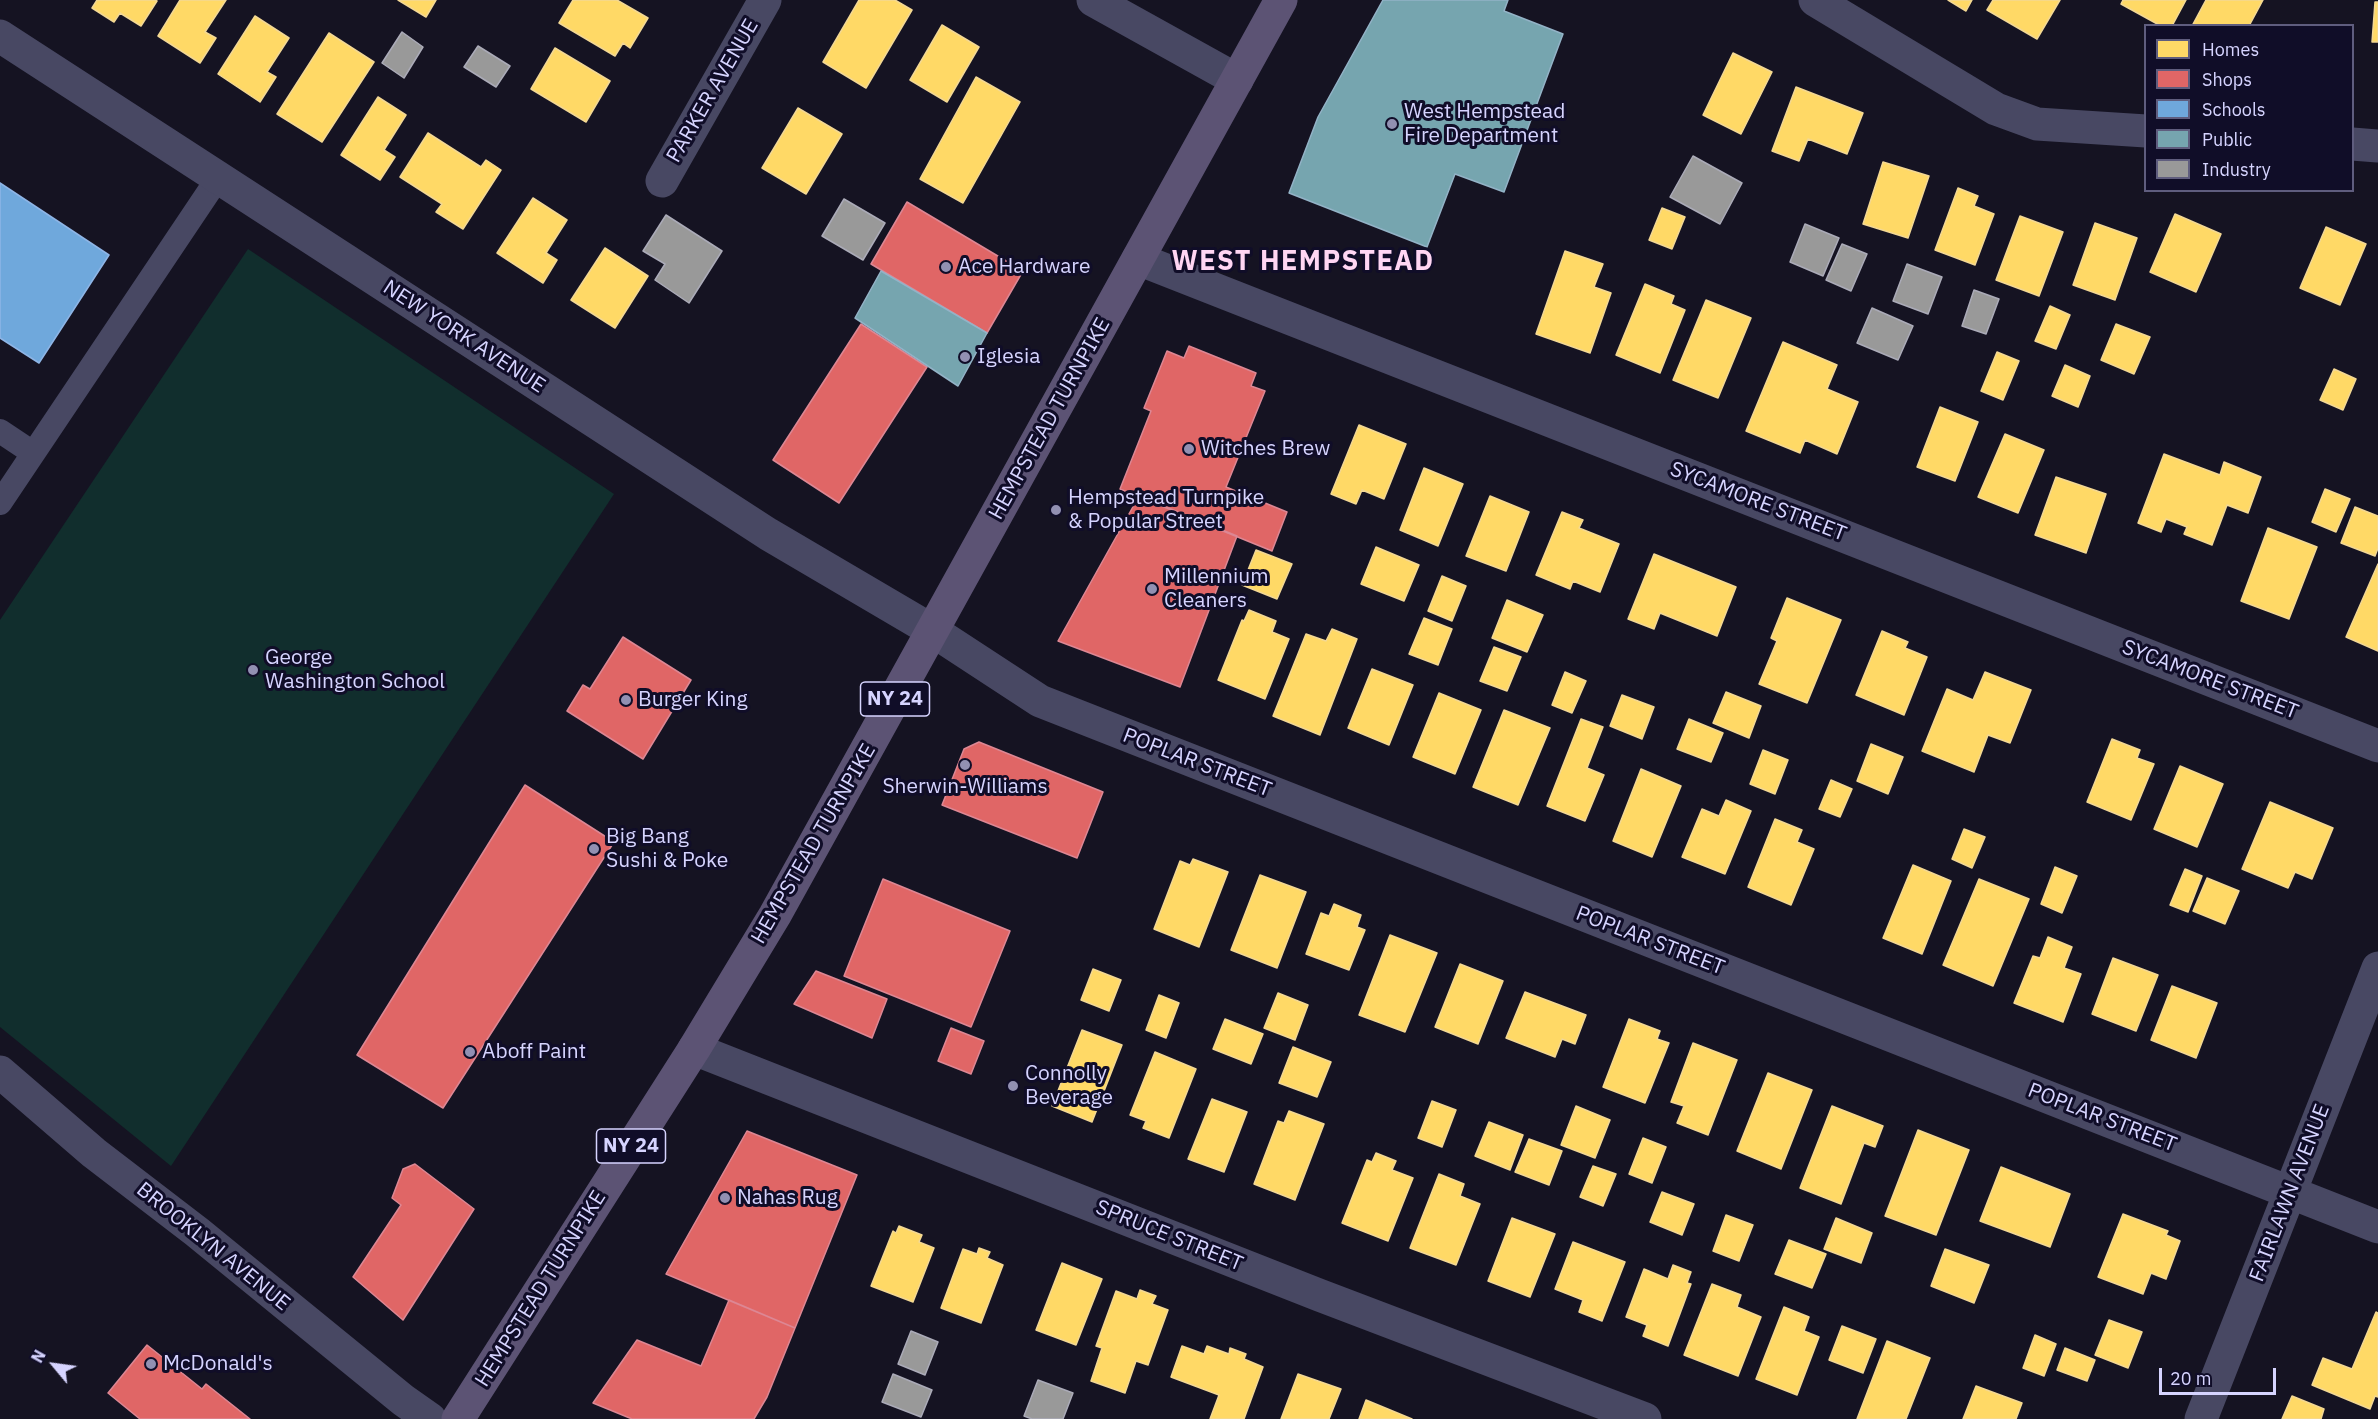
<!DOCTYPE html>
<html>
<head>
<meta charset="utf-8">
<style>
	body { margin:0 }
	#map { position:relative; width:2378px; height:1419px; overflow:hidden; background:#151322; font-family:"IBM Plex Sans",sans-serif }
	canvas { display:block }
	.legend { position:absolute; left:2144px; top:24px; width:210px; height:168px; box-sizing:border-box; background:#100d28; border:2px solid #5f5d7e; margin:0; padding:8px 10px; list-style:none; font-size:18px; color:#d6d4ff }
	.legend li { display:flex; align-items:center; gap:12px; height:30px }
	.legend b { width:30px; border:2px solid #5f5d7e }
	.north { position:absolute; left:24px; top:1335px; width:60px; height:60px; -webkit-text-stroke:4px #100d28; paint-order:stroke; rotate:299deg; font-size:16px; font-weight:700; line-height:24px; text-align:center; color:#d6d4ff }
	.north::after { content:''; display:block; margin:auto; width:21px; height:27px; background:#d6d4ff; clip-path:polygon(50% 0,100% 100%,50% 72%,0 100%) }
	.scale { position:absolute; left:2159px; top:1368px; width:117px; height:27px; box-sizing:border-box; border:3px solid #d6d4ff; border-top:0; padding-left:8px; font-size:18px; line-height:21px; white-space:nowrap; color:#d6d4ff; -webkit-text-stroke:4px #100d28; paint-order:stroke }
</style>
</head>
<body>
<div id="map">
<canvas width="2378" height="1419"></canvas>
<ul class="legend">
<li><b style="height:16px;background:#ffd966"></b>Homes</li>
<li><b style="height:16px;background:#e06666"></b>Shops</li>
<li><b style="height:16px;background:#6fa8dc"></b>Schools</li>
<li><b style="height:16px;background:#76a5af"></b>Public</li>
<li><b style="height:16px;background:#999"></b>Industry</li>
</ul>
<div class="north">N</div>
<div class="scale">20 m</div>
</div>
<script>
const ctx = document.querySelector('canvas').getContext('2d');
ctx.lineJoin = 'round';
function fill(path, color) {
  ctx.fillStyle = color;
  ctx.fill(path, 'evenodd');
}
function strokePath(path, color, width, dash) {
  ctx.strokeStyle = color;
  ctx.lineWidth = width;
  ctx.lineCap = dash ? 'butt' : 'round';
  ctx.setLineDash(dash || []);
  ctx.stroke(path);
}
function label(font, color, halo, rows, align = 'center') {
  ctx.font = font + ' "IBM Plex Sans",sans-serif';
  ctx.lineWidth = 6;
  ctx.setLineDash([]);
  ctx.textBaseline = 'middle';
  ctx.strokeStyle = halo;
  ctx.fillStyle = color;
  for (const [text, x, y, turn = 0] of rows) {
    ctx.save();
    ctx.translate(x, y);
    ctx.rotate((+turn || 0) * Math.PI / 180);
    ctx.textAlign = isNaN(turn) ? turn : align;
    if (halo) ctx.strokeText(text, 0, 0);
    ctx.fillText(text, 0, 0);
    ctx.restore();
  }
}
fill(new Path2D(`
	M248,249L614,494L171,1166L0,1027V620Z`), '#112e2d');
const homes = new Path2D(`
	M97,0H155L157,1L141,26L120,13L114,22L92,8Z
	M180,0H226L205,32L216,38L200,63L158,36Z
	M398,0H436L426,17Z
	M573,0H617L648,18L630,48L623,43L615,56L559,23Z
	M859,0H895L912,10L866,88L823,62Z
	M1948,0H1972L1966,11Z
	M1993,0H2060L2037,39L1987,10Z
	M2123,0H2186L2172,26H2161L2121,4Z
	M2206,0H2263L2249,26H2192Z
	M2375,2H2378V42H2372Z
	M255,16L289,38L267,72L276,77L260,102L218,74Z
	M942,25L979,47L947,102L910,80Z
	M329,33L374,62L322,142L277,114Z
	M555,48L610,81L586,122L531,89Z
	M1733,53L1772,72L1741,134L1703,115Z
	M976,77L1020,102L963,203L920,179Z
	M1796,87L1863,113L1847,154L1808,139L1799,161L1772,151Z
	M378,97L406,115L384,150L395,157L380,180L341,155Z
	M798,108L842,134L806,194L762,168Z
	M428,133L481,167L486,160L501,170L463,229L436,212L442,204L400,177Z
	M1883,162L1929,176L1908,238L1863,224Z
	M1958,188L1978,196L1974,206L1994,214L1975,265L1935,250Z
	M533,198L567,220L546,253L557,260L543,283L497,253Z
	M1662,208L1685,217L1672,249L1649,240Z
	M2175,214L2221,234L2196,292L2150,272Z
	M2020,216L2063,232L2039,296L1996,280Z
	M2095,223L2137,238L2115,300L2073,285Z
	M2326,227L2366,244L2340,305L2300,288Z
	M605,248L648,276L615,328L571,300Z
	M1565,251L1603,264L1594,287L1611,293L1590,353L1536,334Z
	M1645,284L1674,296L1671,304L1685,310L1660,373L1616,355Z
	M1706,300L1751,318L1718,398L1673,380Z
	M2050,306L2070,315L2056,349L2035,341Z
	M2116,324L2150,337L2134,374L2101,360Z
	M1783,342L1837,365L1827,389L1858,402L1837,454L1805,440L1800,453L1746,431Z
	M1997,352L2019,361L2003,400L1981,391Z
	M2065,365L2090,376L2078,407L2052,396Z
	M2334,369L2356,379L2343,410L2320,400Z
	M1940,407L1978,422L1955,481L1917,467Z
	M1359,425L1406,444L1384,499L1362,490L1356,504L1331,494Z
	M2005,434L2044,450L2018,513L1978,497Z
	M2164,454L2220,475L2224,462L2261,477L2248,513L2227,505L2212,545L2184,534L2187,527L2166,519L2161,532L2138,523Z
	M1424,468L1463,484L1438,546L1400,530Z
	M2056,477L2106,494L2086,553L2035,535Z
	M2325,489L2350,499L2336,532L2312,522Z
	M1490,496L1529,512L1506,571L1466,556Z
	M2355,507L2378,516V548L2375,556L2341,543Z
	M1562,512L1583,520L1579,528L1619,544L1600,592L1573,581L1570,589L1536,575Z
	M2268,528L2317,547L2289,619L2241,601Z
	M1376,547L1419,565L1404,601L1361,584Z
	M1256,550L1292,564L1277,599L1242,585Z
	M1654,554L1736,587L1717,636L1660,613L1654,629L1628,619Z
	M2378,564V651L2346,637Z
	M1442,576L1466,586L1452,621L1428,611Z
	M1787,598L1841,620L1807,703L1759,684L1777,641L1771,638Z
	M1507,600L1543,615L1527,652L1492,638Z
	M1249,610L1276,621L1272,632L1289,639L1265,699L1218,680L1242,620L1244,621Z
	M1424,618L1452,629L1438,665L1409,654Z
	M1332,629L1357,639L1320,735L1273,716L1306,634L1326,641Z
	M1882,631L1908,642L1905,648L1927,657L1904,715L1856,695Z
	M1494,647L1521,657L1507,691L1480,681Z
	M1372,669L1413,685L1389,745L1348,728Z
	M1565,672L1586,681L1572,713L1552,705Z
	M1985,672L2031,690L2010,743L1988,735L1974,772L1922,751L1947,689L1973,700Z
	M1726,692L1761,706L1749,738L1713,723Z
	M1439,693L1481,710L1455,774L1413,757Z
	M1622,695L1654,707L1642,739L1610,726Z
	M1504,710L1550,728L1518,805L1473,787Z
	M1581,719L1603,727L1587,768L1604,775L1585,821L1547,806Z
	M1689,719L1723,733L1711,762L1677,749Z
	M2112,739L2140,750L2137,758L2154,764L2131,820L2087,802Z
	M1871,744L1903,757L1888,794L1857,781Z
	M1763,750L1788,760L1775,794L1750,784Z
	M2180,766L2223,784L2197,847L2154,829Z
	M1641,769L1681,786L1652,857L1613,841Z
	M1831,780L1852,789L1840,817L1819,809Z
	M1726,800L1751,811L1725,874L1682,857L1702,809L1719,816Z
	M2270,802L2333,828L2312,879L2295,872L2288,888L2242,869Z
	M1775,819L1802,830L1797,842L1814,849L1791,905L1748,887Z
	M1964,829L1985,837L1972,868L1952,859Z
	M1193,859L1228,872L1199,947L1154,929L1180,861L1190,865Z
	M1913,865L1951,881L1922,954L1883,938Z
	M2055,867L2077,876L2062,913L2041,904Z
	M2185,869L2202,876L2188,912L2170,905Z
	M1260,875L1306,892L1277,968L1231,950Z
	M2207,878L2239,891L2225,924L2193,911Z
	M1979,879L2029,899L1993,986L1943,965Z
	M1334,904L1361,915L1357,927L1365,930L1349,970L1306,954L1321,913L1329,916Z
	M1390,935L1437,953L1405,1032L1359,1015Z
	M2048,937L2072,947L2064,968L2081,974L2063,1022L2014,1003L2033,956L2040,958Z
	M2113,958L2158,975L2136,1031L2092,1014Z
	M1460,964L1503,981L1478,1044L1435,1027Z
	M1093,969L1121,980L1109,1011L1081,1000Z
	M2172,986L2217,1003L2196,1058L2151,1040Z
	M1525,992L1586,1015L1575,1044L1562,1039L1555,1057L1506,1038Z
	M1278,993L1308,1005L1295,1040L1264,1028Z
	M1159,995L1179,1003L1166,1038L1146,1030Z
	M1225,1019L1263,1034L1251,1064L1213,1049Z
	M1629,1019L1660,1031L1657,1039L1669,1043L1645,1103L1603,1087Z
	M1082,1030L1122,1045L1092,1122L1052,1106Z
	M1693,1043L1737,1060L1708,1135L1677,1123L1684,1106L1671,1102Z
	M1293,1047L1331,1062L1317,1097L1279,1083Z
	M1155,1052L1196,1069L1169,1138L1143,1128L1146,1121L1130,1115Z
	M1768,1073L1812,1090L1781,1169L1737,1151Z
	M1212,1099L1247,1112L1224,1172L1188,1159Z
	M1432,1101L1456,1110L1442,1147L1418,1138Z
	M1576,1106L1610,1120L1595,1158L1561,1145Z
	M1832,1106L1883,1126L1875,1147L1864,1143L1841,1204L1800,1188Z
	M1289,1111L1324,1124L1295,1200L1254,1184L1278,1121L1284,1123Z
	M1489,1122L1523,1135L1510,1170L1475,1156Z
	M1918,1130L1969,1150L1936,1235L1885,1216Z
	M1643,1138L1666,1147L1652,1183L1629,1174Z
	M1529,1139L1562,1151L1549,1185L1515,1172Z
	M1376,1153L1396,1161L1392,1170L1413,1178L1388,1241L1342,1223L1367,1160L1372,1162Z
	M1593,1166L1616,1174L1603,1206L1580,1197Z
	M2001,1167L2070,1194L2050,1247L1980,1221Z
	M1439,1174L1464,1184L1460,1196L1480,1204L1456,1265L1410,1248Z
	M1662,1192L1694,1204L1682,1235L1650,1222Z
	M2123,1214L2168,1231L2166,1235L2180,1241L2166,1279L2151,1273L2143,1294L2098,1277Z
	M1726,1215L1753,1225L1739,1261L1713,1251Z
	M1512,1218L1555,1234L1530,1297L1488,1281Z
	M1836,1218L1872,1233L1861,1263L1824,1249Z
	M899,1226L922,1235L919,1242L934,1248L913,1302L871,1286L893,1231L896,1233Z
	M1789,1240L1826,1254L1812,1288L1775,1274Z
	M1573,1242L1625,1262L1602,1321L1579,1312L1583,1300L1555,1289Z
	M979,1248L990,1252L987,1258L1003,1265L981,1323L941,1308L963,1249L977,1254Z
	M1945,1249L1989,1265L1974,1303L1931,1286Z
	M1062,1263L1102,1279L1076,1345L1036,1330Z
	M1673,1265L1691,1272L1687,1283L1691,1284L1668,1346L1643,1336L1647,1325L1626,1317L1644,1269L1668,1279Z
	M1712,1284L1741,1295L1737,1307L1761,1317L1738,1376L1684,1355Z
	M1140,1290L1156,1296L1152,1304L1168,1310L1148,1365L1136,1361L1125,1393L1091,1381L1102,1348L1096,1346L1116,1291L1137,1299Z
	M1784,1307L1809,1317L1804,1331L1819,1337L1797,1395L1756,1379Z
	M2376,1312L2378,1313V1397L2375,1396L2370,1409L2312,1385L2323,1358L2352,1369Z
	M2109,1320L2142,1332L2128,1368L2095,1355Z
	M1842,1326L1876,1339L1863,1373L1829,1360Z
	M2035,1335L2056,1344L2044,1376L2023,1368Z
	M1887,1341L1930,1358L1906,1419H1857Z
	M1182,1346L1204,1354L1207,1346L1229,1354L1230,1348L1246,1354L1244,1359L1263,1367L1244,1419H1210L1219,1395L1171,1377Z
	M2065,1348L2095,1360L2087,1381L2057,1370Z
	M1298,1374L1341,1389L1329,1419H1281Z
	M1976,1386L2022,1403L2016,1419H1963Z
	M2292,1396L2324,1409L2321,1419H2282Z
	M1366,1400L1412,1419H1359Z`);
fill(homes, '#ffd966');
strokePath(homes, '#f3d894', 1.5);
const shops = new Path2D(`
	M907,202L1023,271L987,333L871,264Z
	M861,324L927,367L839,503L773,460Z
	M1189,346L1256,373L1251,386L1265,391L1226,487L1287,512L1272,551L1120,489L1151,411L1144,408L1167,351L1184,358Z
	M1139,496L1237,536L1180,687L1058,641Z
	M623,637L691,680L643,759L567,711L583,685L590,689Z
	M979,742L1103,792L1077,858L942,805L964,749Z
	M525,785L614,842L443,1108L357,1055Z
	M883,879L1010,931L971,1027L844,976Z
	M816,971L887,999L872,1038L794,1004Z
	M951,1028L984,1041L971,1074L938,1061Z
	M747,1131L857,1175L795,1328L666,1274Z
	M415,1164L474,1209L403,1320L353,1277L401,1205L392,1198L403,1169Z
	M729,1300L795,1328L767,1397L754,1419H632L593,1403L637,1340L701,1366Z
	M147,1345L202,1389L206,1384L250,1419H140L108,1393Z`);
fill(shops, '#e06666');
strokePath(shops, '#dd8794', 1.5);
const schools = new Path2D(`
	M0,183L109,255L39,363L0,338Z`);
fill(schools, '#6fa8dc');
strokePath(schools, '#8eb5e6', 1.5);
const public = new Path2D(`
	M1383,0H1508L1504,11L1563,34L1504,192L1455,174L1427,247L1289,193L1318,117Z
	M881,271L987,333L958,386L855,318Z`);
fill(public, '#76a5af');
strokePath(public, '#93b3c7', 1.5);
const industry = new Path2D(`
	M402,32L423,47L404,78L382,63Z
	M478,46L510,66L496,87L464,67Z
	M1693,156L1742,183L1720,224L1670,197Z
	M844,199L885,223L863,260L822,236Z
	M666,215L722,251L689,303L655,280L665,264L643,251Z
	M1805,224L1839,238L1823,276L1790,262Z
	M1842,244L1867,254L1851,291L1826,280Z
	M1907,264L1942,277L1928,314L1893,301Z
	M1974,290L1999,299L1986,334L1962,326Z
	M1872,308L1913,326L1898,360L1857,343Z
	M911,1331L938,1342L925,1375L898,1364Z
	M893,1374L932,1390L921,1417L882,1402Z
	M1038,1380L1073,1393L1063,1419H1032L1024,1416Z`);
fill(industry, '#999');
strokePath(industry, '#ababb8', 1.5);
strokePath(new Path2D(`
	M0,431L33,453
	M0,503L218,178`), '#484863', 24);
strokePath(new Path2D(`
	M1093,0L1237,80
	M1815,0L1996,109L2037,124L2146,131
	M0,36L768,534L933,631L1040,701L2378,1227
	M2352,144L2378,146
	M662,181L765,0
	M1138,259L2378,746
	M694,1049L1319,1295L1645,1419
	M0,1072L94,1153L197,1232L403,1400L430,1419
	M2201,1419L2378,968`), '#484863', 33);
strokePath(new Path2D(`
	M458,1419L694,1049L775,915L1281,0`), '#5c5374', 33);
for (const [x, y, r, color] of [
	[1392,124,6,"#9290b2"],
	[946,267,6,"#9290b2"],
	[965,357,6,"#9290b2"],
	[1189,449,6,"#9290b2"],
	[1056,510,6,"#9290b2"],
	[1152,589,6,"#9290b2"],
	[253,670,6,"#9290b2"],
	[626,700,6,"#9290b2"],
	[965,765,6,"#9290b2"],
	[594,849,6,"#9290b2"],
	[470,1052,6,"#9290b2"],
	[1013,1086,6,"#9290b2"],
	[725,1198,6,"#9290b2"],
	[151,1364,6,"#9290b2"]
]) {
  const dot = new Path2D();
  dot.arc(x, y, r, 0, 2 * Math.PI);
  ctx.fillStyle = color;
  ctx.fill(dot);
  strokePath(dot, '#100d28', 2);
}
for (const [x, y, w] of [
	[895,699,69],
	[631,1146,69]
]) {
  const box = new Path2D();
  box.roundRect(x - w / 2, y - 17, w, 34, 4.5);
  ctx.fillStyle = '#100d28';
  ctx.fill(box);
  strokePath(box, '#d6d4ff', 1.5);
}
label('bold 20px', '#d6d4ff', null, [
	["NY 24",895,699],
	["NY 24",631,1146]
]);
label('21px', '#d6d4ff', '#100d28', [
	["PARKER AVENUE",713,91,-60],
	["NEW YORK AVENUE",464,337,33],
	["HEMPSTEAD TURNPIKE",1050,419,-61],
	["SYCAMORE STREET",1758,502,21],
	["SYCAMORE STREET",2210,680,21],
	["POPLAR STREET",1197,763,21],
	["HEMPSTEAD TURNPIKE",814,844,-60],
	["POPLAR STREET",1650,941,21],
	["POPLAR STREET",2102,1118,21],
	["FAIRLAWN AVENUE",2290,1193,-69],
	["SPRUCE STREET",1169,1236,22],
	["BROOKLYN AVENUE",213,1247,39],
	["HEMPSTEAD TURNPIKE",541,1289,-58]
]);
label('21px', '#d6d4ff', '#100d28', [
	["West Hempstead",1404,112],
	["Fire Department",1404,136],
	["Ace Hardware",958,267],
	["Iglesia",977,357],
	["Witches Brew",1201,449],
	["Hempstead Turnpike",1068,498],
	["& Popular Street",1068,522],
	["Millennium",1164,577],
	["Cleaners",1164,601],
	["George",265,658],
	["Washington School",265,682],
	["Burger King",638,700],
	["Sherwin-Williams",965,787,"center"],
	["Big Bang",606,837],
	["Sushi & Poke",606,861],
	["Aboff Paint",482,1052],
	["Connolly",1025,1074],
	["Beverage",1025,1098],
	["Nahas Rug",737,1198],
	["McDonald's",163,1364]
], 'left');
ctx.letterSpacing = '1.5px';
label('bold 27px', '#ffd6f3', '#100d28', [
	["WEST HEMPSTEAD",1303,262]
]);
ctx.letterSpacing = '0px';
</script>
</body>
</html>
